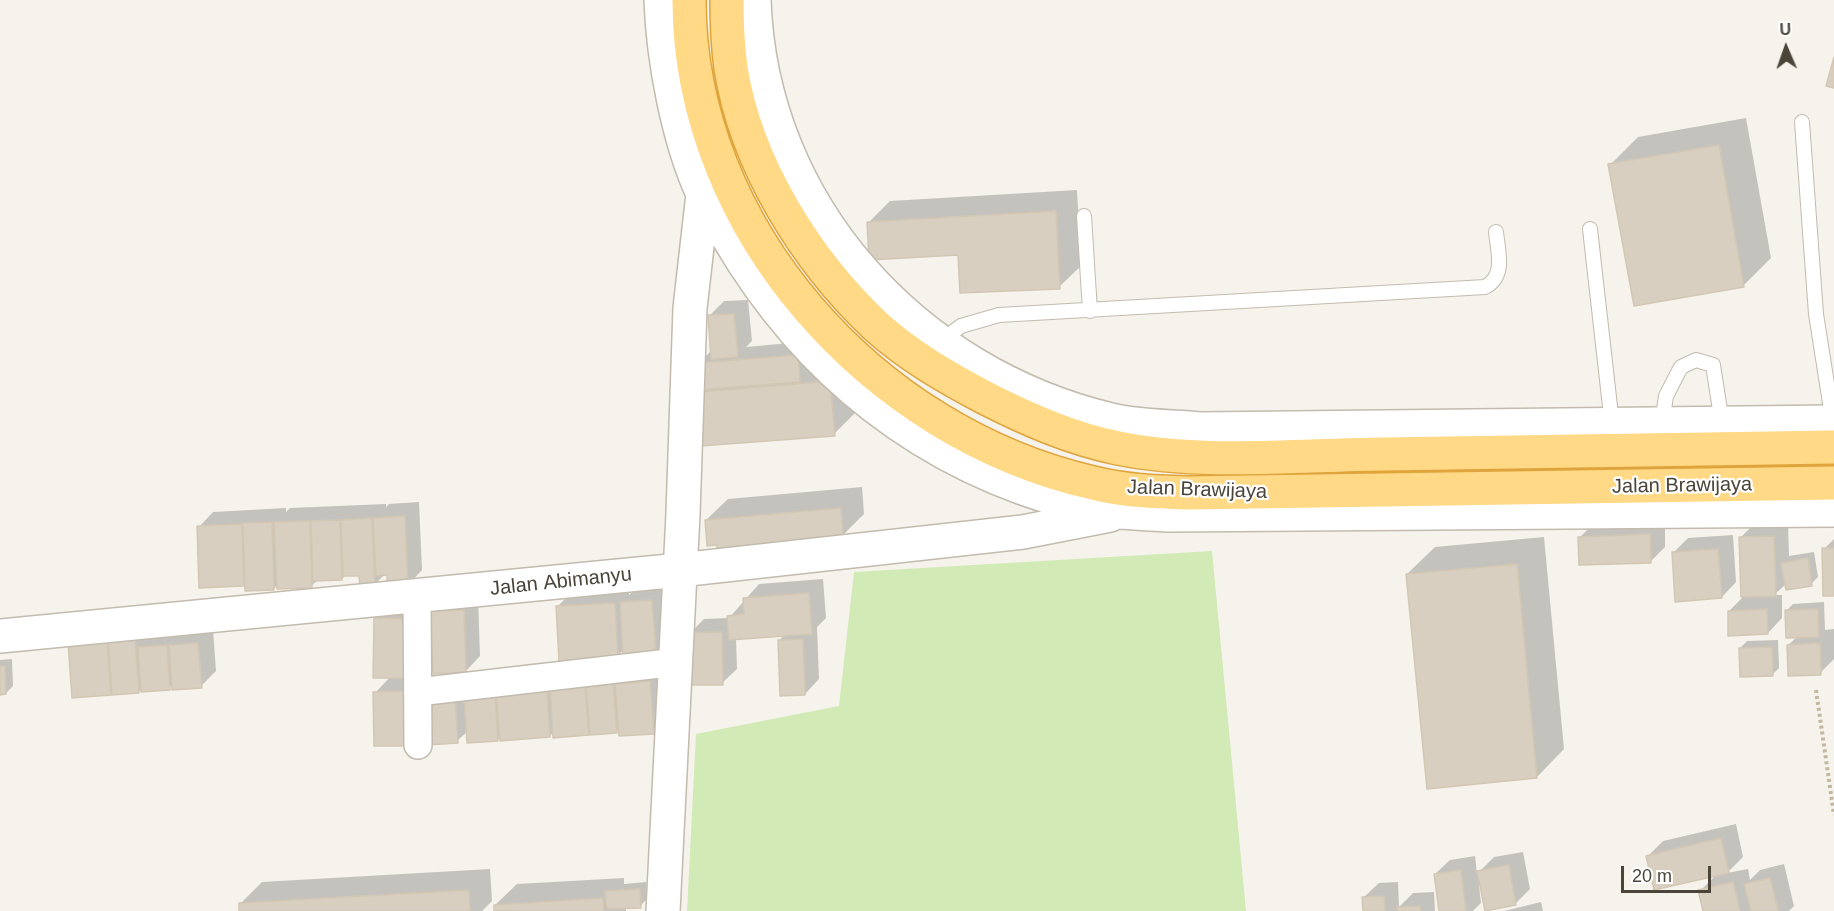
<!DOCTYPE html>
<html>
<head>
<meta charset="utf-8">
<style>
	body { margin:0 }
	#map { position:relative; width:1834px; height:911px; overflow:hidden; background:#f6f3ec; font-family:Arial,sans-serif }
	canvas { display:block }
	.north { position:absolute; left:1756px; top:18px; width:60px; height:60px; -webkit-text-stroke:4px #fff; paint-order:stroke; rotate:358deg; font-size:16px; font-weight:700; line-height:24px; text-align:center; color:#4b4439 }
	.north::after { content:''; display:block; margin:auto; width:21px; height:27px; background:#4b4439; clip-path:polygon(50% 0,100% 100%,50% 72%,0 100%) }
	.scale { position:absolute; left:1621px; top:866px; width:90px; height:27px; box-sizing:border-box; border:3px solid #4b4439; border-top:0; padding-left:8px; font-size:18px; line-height:21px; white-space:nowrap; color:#4b4439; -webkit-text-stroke:4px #fff; paint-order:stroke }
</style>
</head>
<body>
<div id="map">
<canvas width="1834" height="911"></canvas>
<div class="north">U</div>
<div class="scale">20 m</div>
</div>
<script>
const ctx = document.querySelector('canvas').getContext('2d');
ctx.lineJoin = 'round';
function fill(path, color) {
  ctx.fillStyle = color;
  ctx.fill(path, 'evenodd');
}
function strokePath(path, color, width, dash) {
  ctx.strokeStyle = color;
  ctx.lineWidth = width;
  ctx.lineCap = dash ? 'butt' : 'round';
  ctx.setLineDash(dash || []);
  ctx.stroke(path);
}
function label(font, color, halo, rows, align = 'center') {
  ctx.font = font + ' Arial,sans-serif';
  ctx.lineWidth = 4.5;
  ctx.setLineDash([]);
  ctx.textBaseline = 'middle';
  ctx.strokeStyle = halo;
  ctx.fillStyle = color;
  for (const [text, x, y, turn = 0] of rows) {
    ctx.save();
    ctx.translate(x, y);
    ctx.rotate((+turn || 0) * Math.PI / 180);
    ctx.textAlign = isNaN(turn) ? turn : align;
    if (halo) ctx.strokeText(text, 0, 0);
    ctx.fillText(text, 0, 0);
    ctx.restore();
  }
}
fill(new Path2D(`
	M1212,551L1246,911H687L696,734L839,706L854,572Z`), '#d2eab5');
fill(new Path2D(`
	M1746,118L1771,258L1744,285L1610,165L1638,137Z
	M1077,190L1081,266L1059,287L869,222L890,201Z
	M748,300L752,341L746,347L812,341L851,361L855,413L834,434L702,444L698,364L712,350L709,316L724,301Z
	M862,487L864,514L842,536L718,543L706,520L728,499Z
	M419,502L422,570L408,585L385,574L374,585L361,574L346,575L342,579L318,580L311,586L278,584L274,589L246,584L201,586L199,527L213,512L286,508V512L290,508L386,504V507L389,504Z
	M1665,520V547L1651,561L1580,537L1594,523Z
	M1788,522L1789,556L1814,552L1818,577L1811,584H1786L1774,595H1782V618L1768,633L1729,611L1742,598L1740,538L1755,523Z
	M1733,535L1736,582L1722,597L1673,553L1688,538Z
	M1544,537L1564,749L1537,777L1407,574L1435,547Z
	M1834,539V595L1824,549Z
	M823,579L826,618L817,627L819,679L805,694L779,640L785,635L736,638L737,669L722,683L689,634L704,619L729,618L759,584Z
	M667,586L670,639L656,653L624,649L618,656L557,607L572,592L629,589V595L636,588Z
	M478,596L480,656L466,671L432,612L446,597Z
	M1824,602L1825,630L1834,629V659L1820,673L1788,645L1798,636L1786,611L1793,604Z
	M390,604H423L420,730L375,693L391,676L376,618Z
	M213,629L216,671L201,686L173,684L169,688L143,687L138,692L74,696L70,643Z
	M1778,640L1779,668L1772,675L1740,648L1747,641Z
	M12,659L13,686L6,693H0V660Z
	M665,667L668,717L653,732L620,728L616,732L591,731L588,734L554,731L550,736H501L497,740L468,731L457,741L426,702Z
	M1736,824L1743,857L1727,873L1748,869L1750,880L1760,870L1784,864L1794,906L1789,911H1705L1700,891L1716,875L1648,856L1663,841Z
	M1523,852L1530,889L1515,904L1481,885H1479L1481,903L1473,911H1440L1435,874L1450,860L1475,856L1477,874L1494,857Z
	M490,869L492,901L482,911H240V904L262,882Z
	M624,878V884L646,882L647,899L640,906L626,907V911H495V905L517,884Z
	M1398,882L1399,907L1413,893L1434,892L1435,911H1364V897L1379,883Z
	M1541,902L1543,911H1504Z`), '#0003');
const building = new Path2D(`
	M1834,57V88L1826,86Z
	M1719,145L1744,287L1634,306L1608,164Z
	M1056,211L1060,289L960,293L958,255L869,260L867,222Z
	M734,314L738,357L711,359L708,315Z
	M798,355L800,382L699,390L697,363Z
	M830,381L835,436L700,446L696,392Z
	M841,508L843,537L717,555V545L707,546L705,520Z
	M405,516L408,586L387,587V575L376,576L373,518Z
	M372,518L375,587H360L359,576H343L341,520Z
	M340,520L342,580L313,581L311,521Z
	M310,521L312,588L277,589L274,522Z
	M272,522L274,590L245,591L243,523Z
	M242,524L244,586L199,588L197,526Z
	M1650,534L1651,563L1579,565L1578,537Z
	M1774,536L1776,596L1741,597L1739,537Z
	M1822,548H1834V596H1823Z
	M1718,549L1722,598L1675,602L1672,552Z
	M1808,558L1812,586L1786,590L1781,563Z
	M1517,564L1537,778L1427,789L1406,574Z
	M809,593L812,634L729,640L727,616L744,614L743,598Z
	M652,600L656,655L623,657L620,602Z
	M615,603L618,657L559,661L556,606Z
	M1767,609L1768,634L1728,636V611Z
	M1818,609L1819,637L1786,638L1785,610Z
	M464,610L466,672L433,674L430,611Z
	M374,618L409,619L408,678H373Z
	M722,632L723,685H689L688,633Z
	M135,637L139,693L112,695L108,639Z
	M107,639L111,695L72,698L68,642Z
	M803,639L805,695L780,696L778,640Z
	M198,643L202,688L172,690L169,645Z
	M1820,643L1821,675L1788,676L1787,645Z
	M167,645L170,690L141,692L138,647Z
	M1772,647L1773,676L1740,677L1739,648Z
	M0,666H5L6,694L0,695Z
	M650,681L654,734L619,736L615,684Z
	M613,684L617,733L590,735L586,686Z
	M585,686L589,735L553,738L550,688Z
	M547,689L550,737L500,741L496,693Z
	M405,691L406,746H374L373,692Z
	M495,693L498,741L467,743L464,695Z
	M455,699L458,743L427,745L424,701Z
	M1721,838L1729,873L1654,890L1646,856Z
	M1509,865L1516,905L1485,911L1477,871Z
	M1461,870L1466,911H1439L1434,874Z
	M1770,878L1778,911H1751L1744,884Z
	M1733,882L1740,911H1703L1698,890Z
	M640,889L641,908L607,909L605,891Z
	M469,890L470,911H239V903Z
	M1384,896L1385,911H1363L1362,897Z
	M603,898L604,911H494V905Z
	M1420,906V911H1397V907Z`);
fill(building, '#d8cfc1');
strokePath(building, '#d3c7b4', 1.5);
const service = new Path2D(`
	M1802,122L1816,314L1833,422
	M1084,216L1090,311
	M1590,229L1612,424
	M941,341L961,326L999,315L1485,287C1506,276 1498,252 1496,232
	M1662,423L1666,396L1681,367L1696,360L1713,365L1722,423`);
const minor = new Path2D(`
	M417,596L418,745
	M418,692L677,662`);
const tertiary = new Path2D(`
	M661,0C663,59 678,140 703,194C710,209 720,223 728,237C807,372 925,466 1078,505C1107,513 1138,513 1168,515L1834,510
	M754,0C761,206 914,373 1111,420C1140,427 1172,426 1202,429L1834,422
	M0,636L680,570L1023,532L1110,515
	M663,911L683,514L690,308L703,194`);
const trunk = new Path2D(`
	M689,0C689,229 873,433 1093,483C1124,491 1156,492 1188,493L1834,483
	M727,0C727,23 728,46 731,68C746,164 806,260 876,326C908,355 946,377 984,397C1027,419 1070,438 1118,448C1204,465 1296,455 1383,454C1534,452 1684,449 1834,447`);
strokePath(service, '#c2bbae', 16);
strokePath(minor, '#c2bbae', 30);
strokePath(tertiary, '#c2bbae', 36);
strokePath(trunk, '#e0a43c', 36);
strokePath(new Path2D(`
	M1816,690L1834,815`), '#c4b79f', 4, [3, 3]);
strokePath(service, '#fff', 14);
strokePath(minor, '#fff', 27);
strokePath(tertiary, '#fff', 33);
strokePath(trunk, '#ffd985', 33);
label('20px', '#4b4439', '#fff', [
	["Jalan Brawijaya",1682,486,-1],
	["Jalan Brawijaya",1197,490,2],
	["Jalan Abimanyu",561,582,-6]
]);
</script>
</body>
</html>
